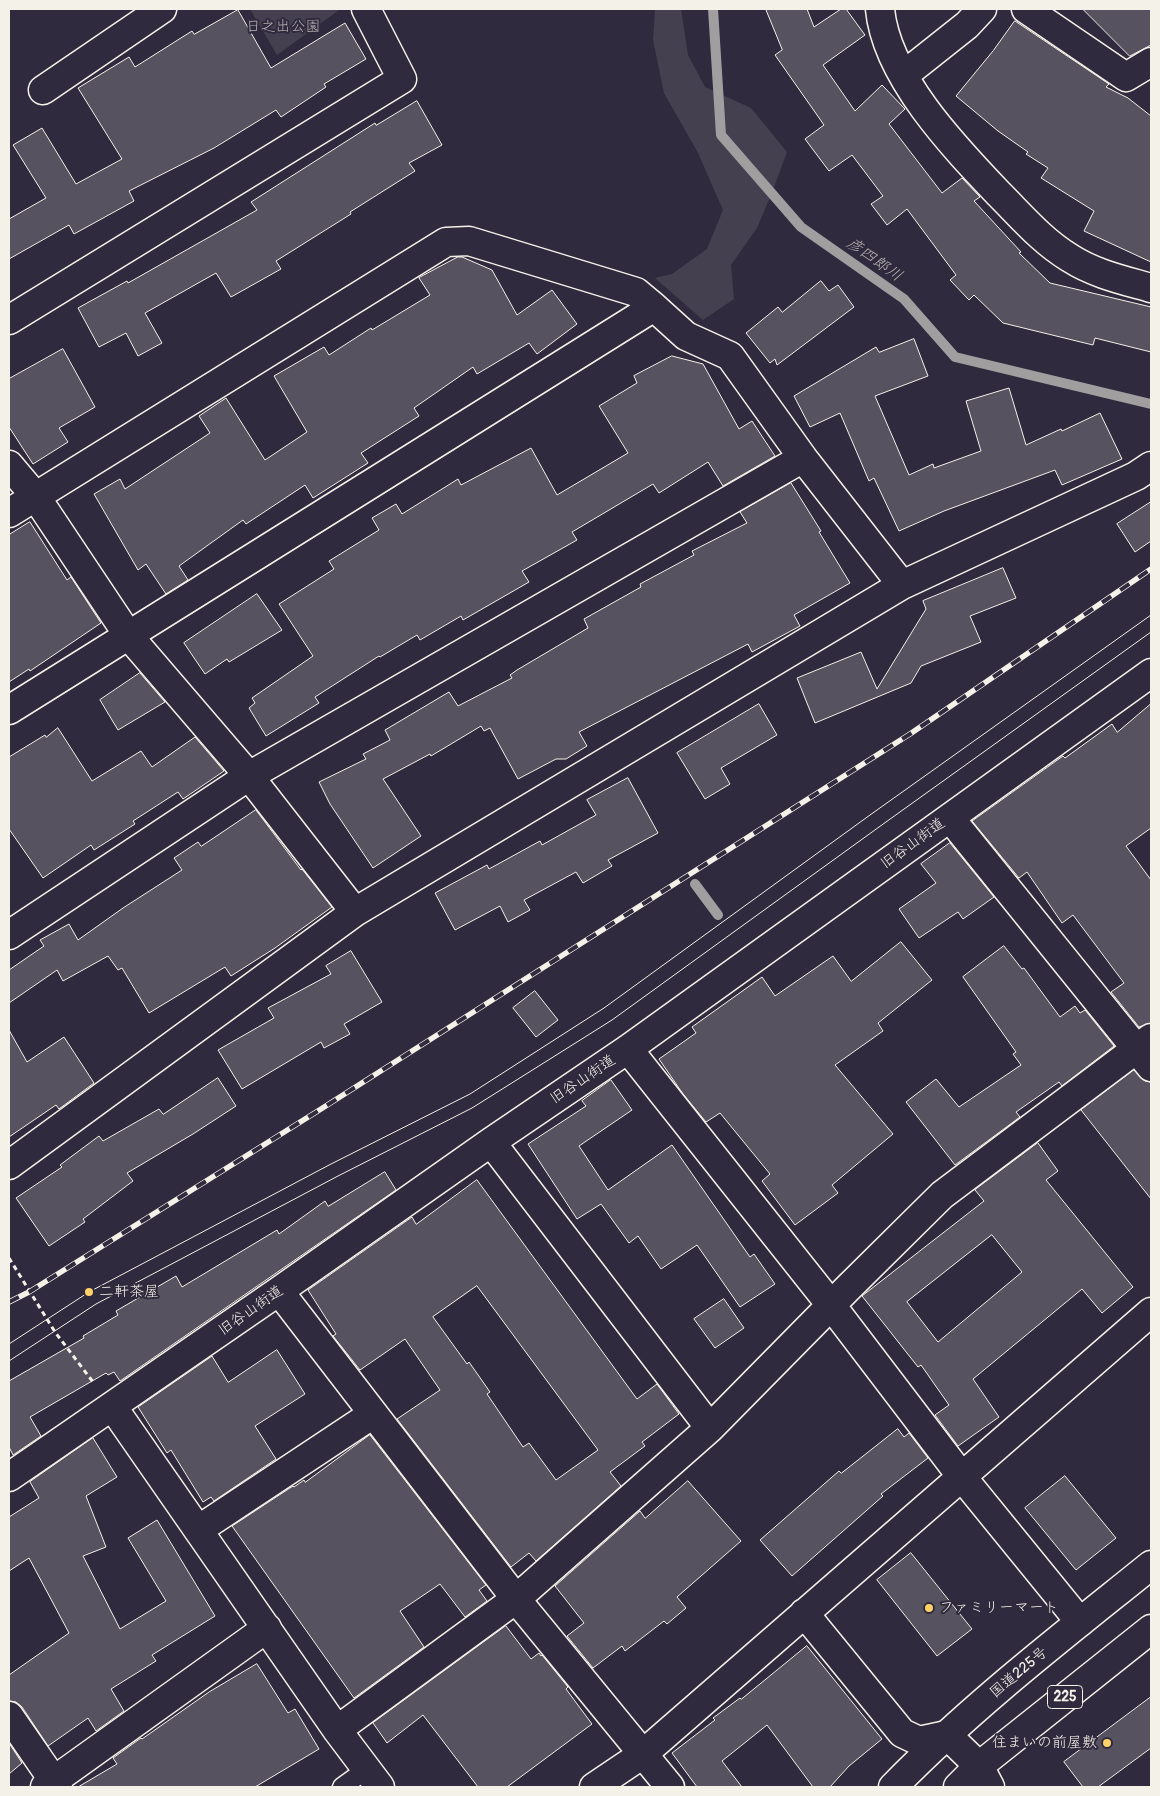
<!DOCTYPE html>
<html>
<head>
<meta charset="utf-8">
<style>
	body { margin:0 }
	#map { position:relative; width:1160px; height:1796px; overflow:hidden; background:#2f2a3d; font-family:Pangolin,sans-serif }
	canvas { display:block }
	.frame { position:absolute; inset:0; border:10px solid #f4f1e8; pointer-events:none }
</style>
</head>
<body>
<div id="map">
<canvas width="1160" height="1796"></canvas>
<div class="frame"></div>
</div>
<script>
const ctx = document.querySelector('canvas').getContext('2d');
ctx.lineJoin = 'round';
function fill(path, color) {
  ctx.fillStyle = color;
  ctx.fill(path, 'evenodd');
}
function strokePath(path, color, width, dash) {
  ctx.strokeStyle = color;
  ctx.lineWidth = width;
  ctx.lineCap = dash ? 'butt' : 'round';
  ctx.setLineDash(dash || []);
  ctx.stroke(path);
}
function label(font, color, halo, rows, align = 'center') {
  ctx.font = font + ' Pangolin,"Klee One",sans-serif';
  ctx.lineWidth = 4;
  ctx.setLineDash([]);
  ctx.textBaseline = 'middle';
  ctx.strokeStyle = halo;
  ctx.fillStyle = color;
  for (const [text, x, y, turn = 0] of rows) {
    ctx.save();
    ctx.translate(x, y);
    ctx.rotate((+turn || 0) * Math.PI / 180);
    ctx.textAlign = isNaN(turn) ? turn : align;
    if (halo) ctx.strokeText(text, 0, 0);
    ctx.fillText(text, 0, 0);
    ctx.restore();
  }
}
fill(new Path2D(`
	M250,9H338L339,10L277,55Z
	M655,9H681L688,55L705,87L751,108L787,152L771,195L757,228L731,265L734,299L703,320L655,278L672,274L707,249L723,210L698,153L664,93L653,40Z`), '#454050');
strokePath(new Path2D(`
	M713,9L721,135L801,227L904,299L955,357L1151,404
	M695,884L718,915`), '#a19ea0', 10);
const building = new Path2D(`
	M766,9H807L814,27L841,9H846L865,35L823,65L855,111L882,85L905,109L889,124L942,193L962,178L980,197L974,201L1021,252L1019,253L1050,283L1151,307V352L1095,338L1093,345L1003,323L974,295L969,300L950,280L956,275L907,209L887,225L871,204L883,196L852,155L829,171L805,139L824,125L775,55L782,50Z
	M1083,9H1151V45L1130,56Z
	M238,10L271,68L345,23L366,59L324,84L326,87L281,117L276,110L214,148L129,191L134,201L74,234L69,225L9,259V219L46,198L13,145L42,128L76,184L122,159L78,88L129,57L135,67L192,31L194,34Z
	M1015,21L1109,84L1106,87L1128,98L1151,116V262L1084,231L1094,211L1041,178L1048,168L1026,154L1028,152L998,131L956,96L993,51Z
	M417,101L442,145L409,163L415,171L350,212L351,214L276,261L281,269L231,297L216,273L145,313L162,343L138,356L126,333L99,347L78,308L127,281L128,283L257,210L251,202L375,123L376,125Z
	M458,257H462L492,270L517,315L552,290L577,324L537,354L529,343L477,374L473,367L414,408L419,416L361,453L368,463L313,498L305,485L246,524L243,520L179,566L188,580L166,594L146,564L138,570L94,494L120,479L125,489L210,433L199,416L226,398L265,460L307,432L274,376L324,347L329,355L371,328L372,330L430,295L419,278Z
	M821,281L829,291L838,285L854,307L777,365L775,359L770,363L746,333L778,307L782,312Z
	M914,339L928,376L875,396L909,475L933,464L934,468L981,451L966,401L1009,388L1026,445L1061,429L1062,431L1100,413L1122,459L1062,485L1055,470L944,511L899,531L874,478L869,481L840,413L810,427L794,396L876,347L879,352Z
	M63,349L95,407L59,428L68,442L33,464L9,427V379Z
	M672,356L703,364L739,429L752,421L775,456L723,486L708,462L659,493L653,484L572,532L577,540L522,571L529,582L463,620L461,616L420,640L417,635L380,657L379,656L315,697L319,703L266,736L249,708L255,703L252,698L313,656L279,604L334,569L329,561L379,530L372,518L396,504L402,514L458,479L461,485L531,448L557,495L628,453L599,406L637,383L634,376Z
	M791,483L821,531L819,532L850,583L794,615L800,626L752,652L748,644L579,732L587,746L566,759H556L518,779L490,728L484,731L481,726L431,756L430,754L383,779L421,836L373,868L330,804L319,782L366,759L363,754L390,740L385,730L449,692L458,706L512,678L510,675L517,670L588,628L584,619L641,587L640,584L694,555L692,551L747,523L740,512Z
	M1151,502V541L1135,552L1117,524Z
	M30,522L67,580L71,577L101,623L30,671L29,669L9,682V535Z
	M1003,568L1016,598L970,616L981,642L921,666L911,683L815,723L797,678L861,652L877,689L926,609L923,601Z
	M257,594L282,630L229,662L227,659L205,674L184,643Z
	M140,673L165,702L118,730L100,700Z
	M759,704L777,735L721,768L730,784L705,799L677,753Z
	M1151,704V828L1126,846L1151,880V1023L1139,1027L1111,992L1124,983L1073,915L1062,923L1027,872L1019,878L972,821L1063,756L1065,758L1112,724L1117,732Z
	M58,728L92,781L141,751L152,767L195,737L224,771L183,799L178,792L133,821L135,824L94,850L91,845L43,878L9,829V757L45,735L46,737Z
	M628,778L658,833L608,860L612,866L583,883L576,872L524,900L530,910L508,922L500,906L455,930L435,893L487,865L489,869L540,841L542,845L596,815L587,800Z
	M256,810L301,870L302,869L332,907L275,948L231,976L225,967L149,1013L122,968L118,970L108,956L63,981L57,970L9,1003V970L44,946L40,940L69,924L78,940L123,908L182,870L174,858L198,842L201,846Z
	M950,843L994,897L963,919L958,912L919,938L899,909L936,883L921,864Z
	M901,942L932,980L878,1023L883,1031L835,1065L893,1134L832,1185L838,1193L795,1225L762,1181L770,1174L720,1113L706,1122L683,1094L659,1059L696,1033L692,1027L762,977L775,996L833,956L851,981Z
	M1004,946L1022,969L1024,968L1060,1017L1075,1006L1080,1013L1085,1010L1114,1046L1062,1086L1059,1082L1016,1112L1020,1117L955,1165L906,1102L936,1079L959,1107L1021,1065L1013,1054L1016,1052L963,977Z
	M351,951L382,1002L344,1024L350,1034L324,1048L321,1042L242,1089L218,1050L274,1018L268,1008L331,974L326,966Z
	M535,991L558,1020L536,1037L513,1008Z
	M9,1030L27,1062L64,1037L94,1083L59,1109L56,1105L9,1137Z
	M1134,1070L1145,1081L1151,1082V1199L1081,1110Z
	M218,1078L236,1106L193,1134L127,1173L133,1181L83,1219L85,1222L49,1246L16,1198L62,1167L60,1165L99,1136L103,1141L159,1109L163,1114Z
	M611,1080L632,1110L579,1146L608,1190L672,1145L750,1257L754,1254L775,1284L740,1307L697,1245L661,1269L638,1236L629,1243L601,1204L577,1219L528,1144L586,1106L582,1101Z
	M1038,1143L1058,1171L1046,1180L1133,1287L1102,1313L1082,1289L973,1379L999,1417L958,1446L935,1415L949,1405L921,1365L918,1367L862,1296L984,1201L975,1190ZM992,1235L1022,1272L938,1342L907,1302Z
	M385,1172L396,1190L120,1381L114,1372L108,1375L106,1373L30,1417L41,1436L13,1455L9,1447V1381L84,1338L83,1336L118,1315L116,1311L176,1276L182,1287L277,1230L279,1234L325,1201L328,1206Z
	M477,1180L637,1399L657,1384L679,1414L642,1442L645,1446L610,1472L621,1486L536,1561L529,1553L511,1567L397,1419L440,1390L405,1339L360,1370L333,1336L336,1334L308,1290L412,1217L416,1224ZM477,1286L598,1450L556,1480L529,1443L523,1447L487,1394L490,1392L469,1362L467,1364L433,1317Z
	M724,1299L744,1328L715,1348L694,1319Z
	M277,1350L305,1394L255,1426L276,1459L214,1501L211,1497L203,1502L171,1450L167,1453L138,1407L212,1356L228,1382Z
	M898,1429L904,1437L909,1433L928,1458L881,1494L883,1496L792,1576L760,1540L839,1471L841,1473Z
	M370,1435L486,1585L479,1590L487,1601L465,1617L440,1584L400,1611L424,1647L354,1698L232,1526L293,1486L294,1487L304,1480L305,1482Z
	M93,1438L117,1477L86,1496L106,1547L83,1556L120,1629L166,1601L128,1538L157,1520L215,1616L152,1655L156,1661L111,1689L124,1711L96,1731L88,1718L48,1746L22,1707L16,1702L9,1701V1675L69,1633L29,1558L9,1571V1517L39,1498L30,1482Z
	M1065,1476L1116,1538L1076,1570L1025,1508Z
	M688,1481L741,1541L677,1597L686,1608L667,1624L664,1621L625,1651L622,1646L593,1668L567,1636L584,1623L555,1586L640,1511L645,1518Z
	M911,1553L972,1629L937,1656L877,1580Z
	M506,1626L531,1659L539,1653L541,1656L542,1655L568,1687L566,1689L592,1724L507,1787H478L423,1715L387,1743L373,1723Z
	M807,1646L882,1739L849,1766L830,1787H813L767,1725L722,1761L742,1787H697L672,1753L715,1720L713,1718L740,1698L741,1699Z
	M257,1664L288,1713L295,1709L319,1749L255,1787H78L117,1764L113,1758L141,1738L142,1739L209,1692Z
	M1151,1697V1748L1098,1787H1083L1064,1762Z
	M9,1743L22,1763L9,1774Z`);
fill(building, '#56525f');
strokePath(building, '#f4f1e8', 1);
const lane = new Path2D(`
	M342,1787L367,1769`);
const street = new Path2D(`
	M880,9C886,76 954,147 999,194C1022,217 1042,241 1070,258C1095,274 1123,280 1151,288
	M1026,9L1126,77L1151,62
	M904,75L967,25L982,9
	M43,90L162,9
	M9,320L402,79L366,9
	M9,465L36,497L128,635L249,776L355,912
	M9,513L446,242L469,241L636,292L654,307
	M9,710L654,307L686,336L730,356L803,458L902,585
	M950,818L1151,1067
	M9,935L249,776L803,458
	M628,1049L831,1305L962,1477L1080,1622
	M491,1142L710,1428
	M9,1165L355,912L902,585L1136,476L1151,466
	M279,1291L516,1599L670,1787
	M112,1406L337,1730L380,1787
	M9,1477L279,1291L491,1142L628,1049L1151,673
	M198,1530L373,1414
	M804,1613L902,1733L919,1741L947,1735
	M9,1716L58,1787
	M337,1730L516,1599L710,1428L848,1288L942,1195L1151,1038
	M45,1787L267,1628
	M594,1787L643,1754L1151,1312`);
const secondary = new Path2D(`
	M947,1735L979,1766L990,1787`);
const highway = new Path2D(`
	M893,1787C972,1706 1063,1636 1151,1565
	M958,1787L979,1766L1151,1629`);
strokePath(lane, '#f4f1e8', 21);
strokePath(street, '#f4f1e8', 31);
strokePath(secondary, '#f4f1e8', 31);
strokePath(highway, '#f4f1e8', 31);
strokePath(new Path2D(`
	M9,1258L55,1332L93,1382`), '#f4f1e8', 3, [5, 4]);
strokePath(lane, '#2f2a3d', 18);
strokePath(street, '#2f2a3d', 28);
strokePath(secondary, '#2f2a3d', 28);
strokePath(highway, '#2f2a3d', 28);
strokePath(new Path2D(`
	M9,1344L89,1292L331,1164L470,1094L604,1008L870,815L1151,615
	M9,1361L96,1304L338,1176L472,1108L612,1020L879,827L1151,632`), '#f4f1e8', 1);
const rail = new Path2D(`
	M9,1302L29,1292L321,1109L910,734L1151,569`);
strokePath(rail, '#f4f1e8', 5.5);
strokePath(rail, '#2f2a3d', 4, [11]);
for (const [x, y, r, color] of [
	[89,1292,5,"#ffd166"],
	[929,1608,5,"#ffd166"],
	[1107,1743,5,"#ffd166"]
]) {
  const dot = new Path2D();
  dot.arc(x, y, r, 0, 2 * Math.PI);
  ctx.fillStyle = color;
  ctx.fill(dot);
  strokePath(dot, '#2f2a3d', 2);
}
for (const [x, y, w] of [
	[1065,1697,35]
]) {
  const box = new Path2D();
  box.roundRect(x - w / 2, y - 11.5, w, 23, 4);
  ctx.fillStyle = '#2f2a3d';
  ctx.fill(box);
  strokePath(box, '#f4f1e8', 1);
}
label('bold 14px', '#f4f1e8', null, [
	["225",1065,1697]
]);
label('15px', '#b7b3b3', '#2f2a3d', [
	["日之出公園",283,27]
]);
label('15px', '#f4f1e8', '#2f2a3d', [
	["旧谷山街道",913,844,-36],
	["旧谷山街道",583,1080,-34],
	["旧谷山街道",251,1311,-35],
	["国道225号",1019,1673,-40]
]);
label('15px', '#f4f1e8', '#2f2a3d', [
	["二軒茶屋",99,1292],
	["ファミリーマート",939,1608],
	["住まいの前屋敷",1097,1743,"right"]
], 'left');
label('italic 16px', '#b6b2b2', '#2f2a3d', [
	["彦四郎川",874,260,35]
]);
</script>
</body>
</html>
